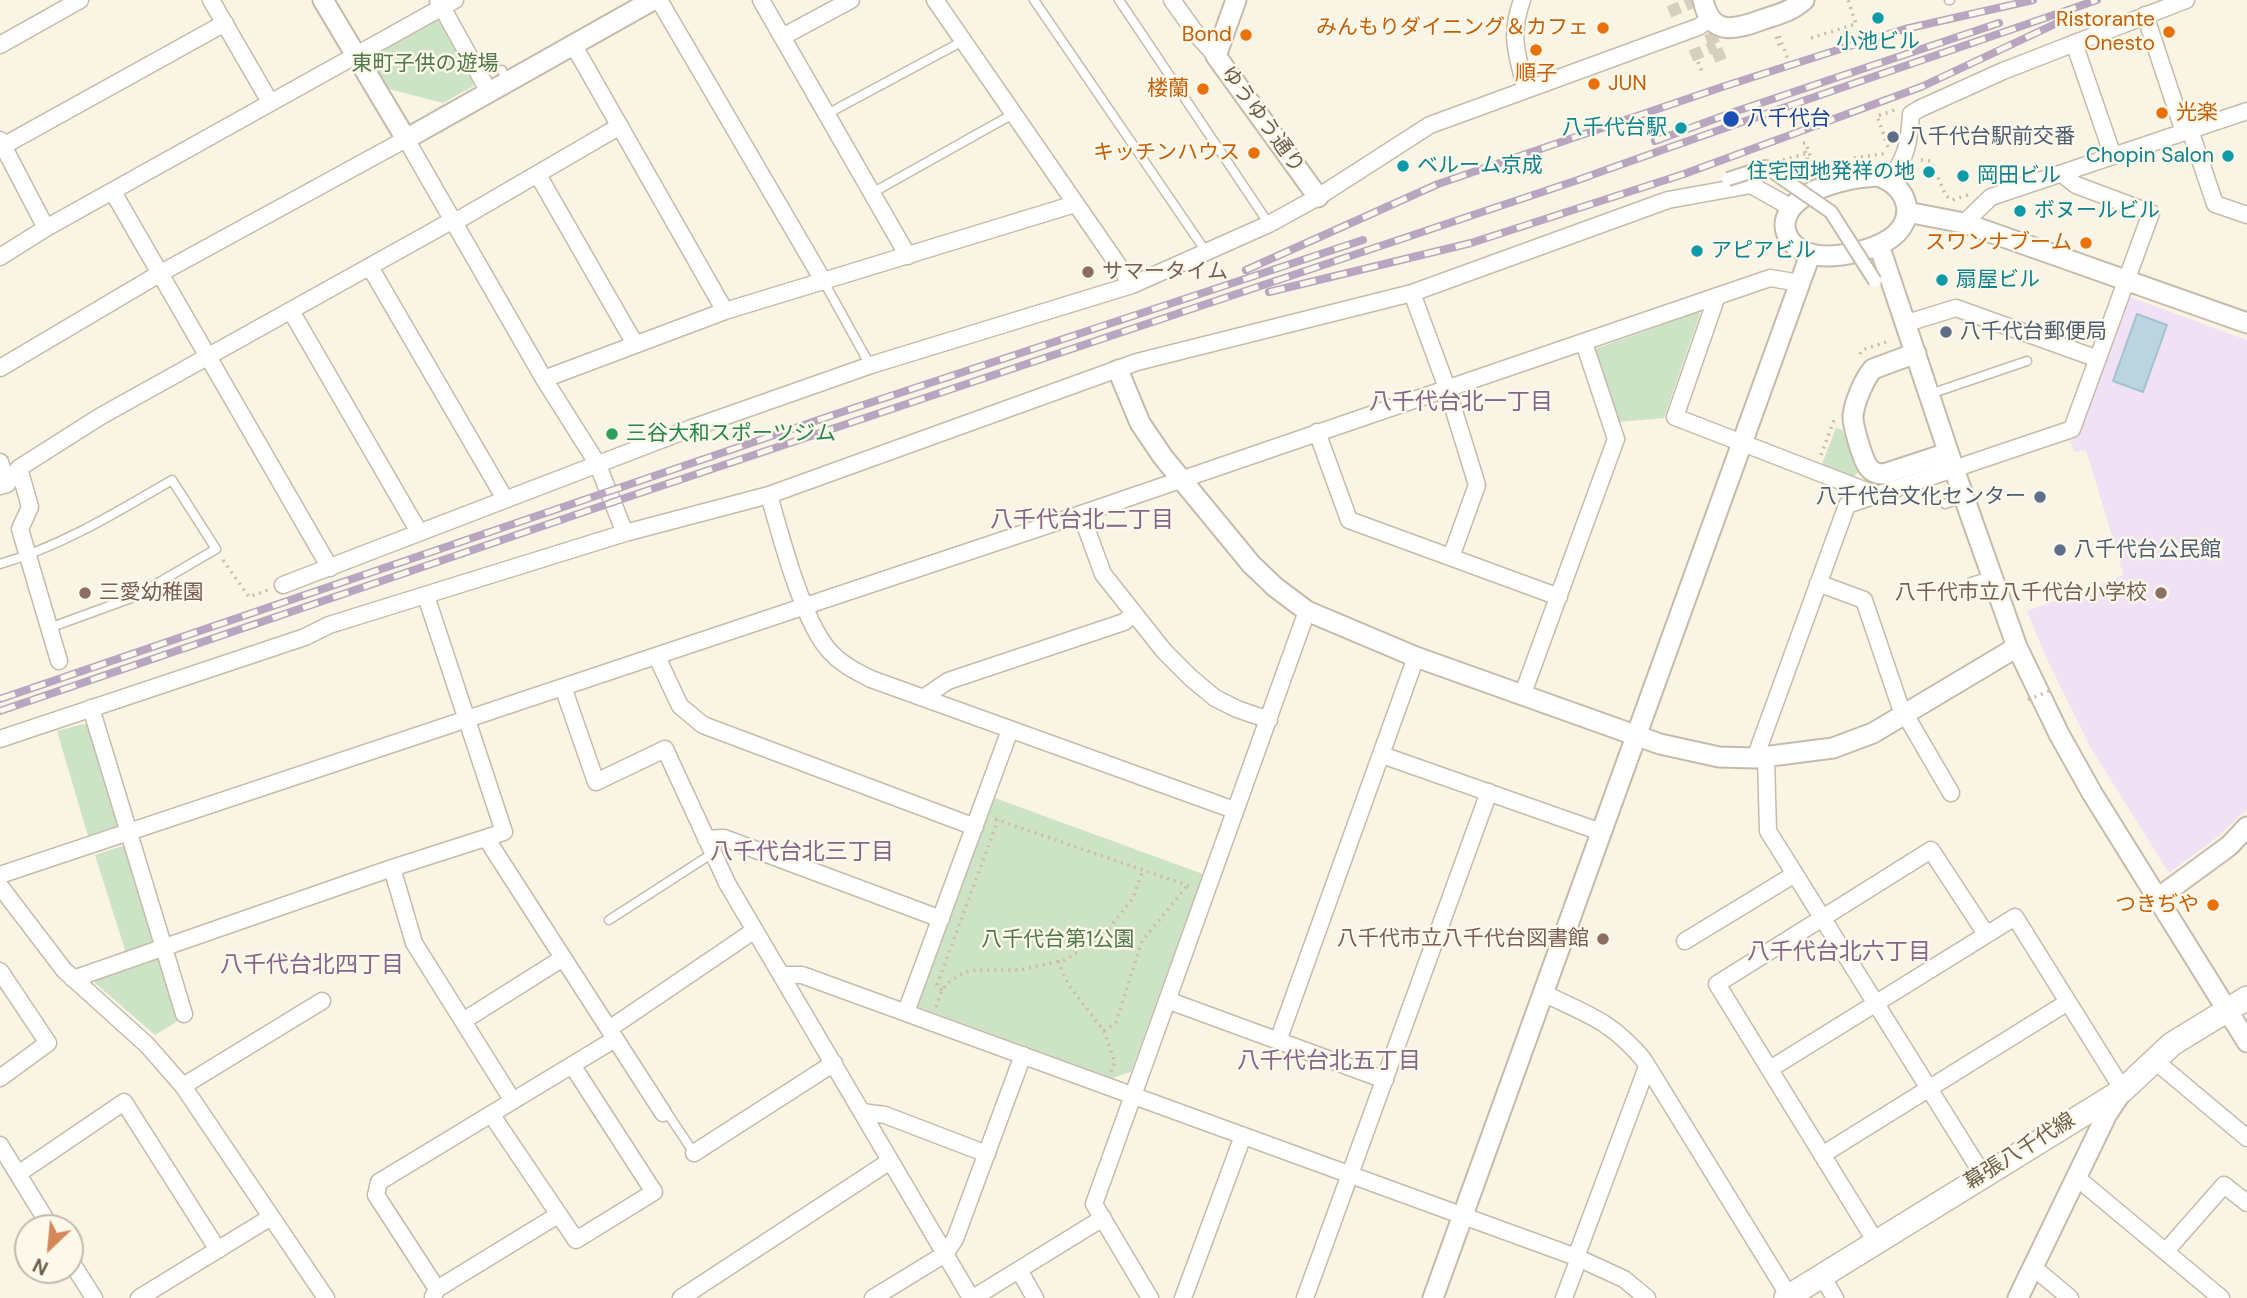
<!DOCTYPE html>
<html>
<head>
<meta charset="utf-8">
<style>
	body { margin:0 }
	#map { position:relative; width:2247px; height:1298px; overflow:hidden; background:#f9f4e4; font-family:"DM Sans",sans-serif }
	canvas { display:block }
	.north { position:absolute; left:14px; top:1214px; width:70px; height:70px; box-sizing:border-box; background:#fcf8ea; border:2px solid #c3baab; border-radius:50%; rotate:206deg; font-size:19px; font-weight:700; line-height:28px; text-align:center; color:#6e5e4d }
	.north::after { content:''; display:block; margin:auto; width:24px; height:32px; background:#d48859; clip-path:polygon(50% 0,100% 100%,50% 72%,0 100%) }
</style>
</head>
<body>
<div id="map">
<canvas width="2247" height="1298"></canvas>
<div class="north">N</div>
</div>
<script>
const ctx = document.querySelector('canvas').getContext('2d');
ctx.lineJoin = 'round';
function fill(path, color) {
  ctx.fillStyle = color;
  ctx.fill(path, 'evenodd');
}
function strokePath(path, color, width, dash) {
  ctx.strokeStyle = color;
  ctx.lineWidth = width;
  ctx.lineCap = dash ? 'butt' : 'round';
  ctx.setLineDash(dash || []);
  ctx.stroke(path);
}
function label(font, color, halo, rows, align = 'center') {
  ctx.font = font + ' "DM Sans","Noto Sans JP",sans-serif';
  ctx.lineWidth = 5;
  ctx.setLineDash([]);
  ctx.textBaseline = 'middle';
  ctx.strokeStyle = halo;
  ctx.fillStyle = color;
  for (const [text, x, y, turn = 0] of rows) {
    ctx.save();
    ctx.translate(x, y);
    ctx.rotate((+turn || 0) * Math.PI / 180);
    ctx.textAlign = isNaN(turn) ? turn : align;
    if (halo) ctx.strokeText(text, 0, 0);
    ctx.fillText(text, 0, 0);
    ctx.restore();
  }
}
fill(new Path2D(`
	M2130,297L2247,340V809L2220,835L2169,873L2089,745L2046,657L2027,611L2124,575L2086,450L2074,452L2069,437L2078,433Z`), '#f1e1f5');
fill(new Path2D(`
	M434,19L443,23L477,84L443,103L389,89L372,60L374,53Z
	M1698,312L1700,314L1664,418L1618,422L1594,352L1595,349Z
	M1836,428L1842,430L1860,471L1852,478L1822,464Z
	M83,724L89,726L118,825L116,828L88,836L57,731Z
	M992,797L1203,874L1131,1072L1112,1078L918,1007L916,1003Z
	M122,846L127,849L155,944L126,953L95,855Z
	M157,958L162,960L181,1019L155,1035L95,983L98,976Z`), '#cce4c5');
const water = new Path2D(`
	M2137,314L2167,325L2143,392L2113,381Z`);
fill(water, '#bcd4e0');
strokePath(water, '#a3c2d0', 2);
strokePath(new Path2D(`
	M1669,12L1697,0
	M1703,16L1723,65
	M1691,56L1716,46`), '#d6cebe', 12, [12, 6]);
const service = new Path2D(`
	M1034,0L1207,253
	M1119,0L1269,224
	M1949,0H1950
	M502,70L503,73
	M827,114L963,41
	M872,193L1013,114
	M824,282L870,365
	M1930,394L2027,361
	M1945,504L1964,498
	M0,564C62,546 117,512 172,480L216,549L134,597L49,628
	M1971,582L1991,576
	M609,920L713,853
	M663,1113L666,1111L694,1153`);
const minor = new Path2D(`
	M211,0L270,102
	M438,0L489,92
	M659,0L824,282
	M761,0L908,256
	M935,0L1132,285
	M1172,0L1197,35L1216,56
	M1522,0C1509,38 1517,53 1526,90
	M2145,15L2184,132
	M782,37L851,0
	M2074,43L2113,156
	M0,45L80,0
	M574,46L725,311
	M2190,130L2215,204L2247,215
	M0,140L46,228
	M3,146L225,23
	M538,175L635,344
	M1889,180C1907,157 1909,143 1911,114L1919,109L2003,71L2186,0
	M113,192L330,568
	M1964,223L1991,197L2247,111
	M0,257L46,228L455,0
	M370,267L505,499
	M1412,293L1447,388L1477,485L1451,557
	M1717,296L1675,417L1877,495
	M291,311L419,532
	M1907,323L1956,308L2098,359
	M0,368L159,274L406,139L544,379L597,463L625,533
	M544,379L725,311L1075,204
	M1317,432L1349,520L1559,597
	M0,462L7,484
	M19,468L30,507L20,529L59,661
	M0,486L7,484L19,468L101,416L446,224L460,219L620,126
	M769,495C780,534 802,618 827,648C839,663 855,671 871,679L1234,810
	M1081,514L1103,574L1164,651L1191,678L1215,698L1237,709L1269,720
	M1818,583L1864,600L1903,715
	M283,585L692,428L871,365L1132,285L1269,224L1318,197L1430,125L1698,27L1711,19
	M657,657L680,706L703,725L975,827
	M563,687L596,782L665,749L727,883L971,1298
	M1522,696L1616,439L1584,343
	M923,698L948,681L1124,622L1134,614
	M91,708L184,1014
	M1905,714L1951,793
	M0,739L305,637L329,625L625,533L769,495L1137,362L1412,293L1668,200L1751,185L1792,208
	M1382,755L1601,832
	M1755,758L1847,505L2072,429L2151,213L2076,185L2062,174
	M1766,758L1768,831L1983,1175
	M486,838L663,1113
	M706,839L724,838L941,919
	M392,868L414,943L513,1101
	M0,875L1081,514L1770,278L1800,283
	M0,886L64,970L147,1045L183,1086L326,1298
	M1685,941L1795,874
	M0,971L48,1043L0,1078
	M782,975H802L1576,1257L1624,1279L1647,1298
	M73,979L392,868L504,832L426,596
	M1543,993C1586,1014 1610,1020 1643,1059L1789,1296
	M1167,1000L1385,1080
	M906,1012L1010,730
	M463,1021L563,958
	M609,1029L755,930
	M1278,1041L1416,657
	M2154,1060L2247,1138
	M1770,1069L2015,917L2123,1090
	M183,1086L322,1001
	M862,1112L885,1115L987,1154
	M491,1114L576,1240L654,1192L572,1065
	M0,1145L51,1228
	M694,1153L834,1063
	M1822,1155L2068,1002
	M18,1174L124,1102L218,1250
	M2076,1177L2221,1298
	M1876,1242L1717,984L1931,850L1986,934
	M2166,1251L2224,1185L2247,1203
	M1576,1257L1647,1067
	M70,1260L94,1298
	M2033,1267L2070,1298
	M1019,1270L1035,1298
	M1822,1276L1835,1298
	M437,1289L376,1195L379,1182L615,1039
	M433,1297L437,1289L558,1215
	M139,1298L271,1217
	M681,1298L890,1161
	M873,1298L945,1254L955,1239L1023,1055
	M973,1298L1103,1218
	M1150,1298L1094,1204L1307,611
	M1183,1298L1243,1136
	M1305,1298L1489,792
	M1564,1298L1579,1258`);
const tertiary = new Path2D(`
	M323,0L406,139L653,0
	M1236,0L1216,56L1318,197
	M1703,0C1711,38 1737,29 1764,19C1779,14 1792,11 1804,0
	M1878,176C1910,187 1918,221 1888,240C1872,250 1845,256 1826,256C1788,256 1769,221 1802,198C1822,184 1854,177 1878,176Z
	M1907,212L1964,223L2247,323
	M1879,245L1954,469L2017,647L2059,734L2092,793L2247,1042
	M1916,353L1873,369C1864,379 1855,401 1853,415C1852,424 1863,461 1869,468C1873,473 1878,474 1884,474L1948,453
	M1118,370L1140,423L1163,457L1251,564L1275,587L1307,611L1416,657L1660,744L1719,757L1755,758L1833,748L1873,733L2017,647
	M2158,898L2229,846L2247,827
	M1433,1298L1810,255
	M2018,1298L2107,1114L2121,1093`);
const secondary = new Path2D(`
	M1786,1298L2123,1090L2172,1044L2247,998`);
strokePath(service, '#c6bbaa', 11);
strokePath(minor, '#c6bbaa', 19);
strokePath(tertiary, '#c6bbaa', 23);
strokePath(secondary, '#c8bca8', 26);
strokePath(new Path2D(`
	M1779,36L1788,59H1786
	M1776,37L1781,50
	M1811,38L1856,24L1848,0
	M1698,62L1703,74
	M1803,143H1806L1815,171
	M1888,147L1877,116L1895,110
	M1805,151L1811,172
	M1854,158L1888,153
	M1783,160L1805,154
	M1921,160L1931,161L1946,196L1952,200L1968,195
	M1860,354L1862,350L1886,342
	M1821,455L1834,420
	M223,560L249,597L268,590
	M995,819L1192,887
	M1058,961L1068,984L1104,1031L1115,1062L1111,1072
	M942,990L937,985L998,820
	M936,1007L942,990L951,980L963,973L976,970H1020L1065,960L1104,935L1133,898L1143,870
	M1104,1031L1116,1022L1142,941L1187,886`), '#cfbba3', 3.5, [2, 5]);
strokePath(service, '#fff', 8);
strokePath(minor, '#fff', 16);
strokePath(tertiary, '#fff', 19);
strokePath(secondary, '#fff', 23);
const rail = new Path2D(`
	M1655,141L1731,113L1999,23
	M1246,270L1438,184L1722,87L1853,45L1905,29L2033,0
	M1269,292L1471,243L1684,174L1921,87L2055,24
	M0,699L833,415L1363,240
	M0,711L622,499L1578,180C1750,118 1924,60 2097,0`);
strokePath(rail, '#b8a5c0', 8);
strokePath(rail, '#fcf8ea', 5, [16]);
const pedestrianBridge = new Path2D(`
	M1728,179L1766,167L1831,212L1875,281`);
strokePath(pedestrianBridge, '#c6bbaa', 16, []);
strokePath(new Path2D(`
	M2028,700L2053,689`), '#cfbba3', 3.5, [2, 5]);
strokePath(pedestrianBridge, '#fff', 12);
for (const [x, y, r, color] of [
	[1878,18,7,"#0f9aa8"],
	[1603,28,7,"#e8710a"],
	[2169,32,7,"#e8710a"],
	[1246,35,7,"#e8710a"],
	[1536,50,7,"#e8710a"],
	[1594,84,7,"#e8710a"],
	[1203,89,7,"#e8710a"],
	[2162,113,7,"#e8710a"],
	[1731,119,9,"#1a4fb4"],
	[1681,128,7,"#0f9aa8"],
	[1893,137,7,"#5c6f8a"],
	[1254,153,7,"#e8710a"],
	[2228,156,7,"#0f9aa8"],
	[1403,166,7,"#0f9aa8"],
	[1929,172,7,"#0f9aa8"],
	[1963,176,7,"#0f9aa8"],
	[2020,211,7,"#0f9aa8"],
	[2086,243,7,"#e8710a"],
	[1697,251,7,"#0f9aa8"],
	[1088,272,7,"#8d6e63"],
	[1942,280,7,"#0f9aa8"],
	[1946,332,7,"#5c6f8a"],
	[612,434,7,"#2e9e5b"],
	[2040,497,7,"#5c6f8a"],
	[2060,550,7,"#5c6f8a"],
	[85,593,7,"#8d6e63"],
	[2161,593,7,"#8d6e63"],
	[2213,905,7,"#e8710a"],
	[1603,939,7,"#8d6e63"]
]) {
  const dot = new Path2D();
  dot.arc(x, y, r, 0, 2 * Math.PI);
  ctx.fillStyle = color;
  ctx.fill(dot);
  strokePath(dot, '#fcf8ea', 2.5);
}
label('21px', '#c56008', '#fcf8ea', [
	["Ristorante",2155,20],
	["Onesto",2155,44],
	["みんもりダイニング＆カフェ",1589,28],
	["Bond",1232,35],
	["順子",1536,74,"center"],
	["JUN",1608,84,"left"],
	["楼蘭",1189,89],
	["光楽",2176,113,"left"],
	["キッチンハウス",1240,153],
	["スワンナブーム",2072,243],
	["つきぢや",2199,905]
], 'right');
label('21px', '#0d838f', '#fcf8ea', [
	["小池ビル",1878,42,"center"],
	["八千代台駅",1667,128,"right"],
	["Chopin Salon",2214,156,"right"],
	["ベルーム京成",1417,166],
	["住宅団地発祥の地",1915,172,"right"],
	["岡田ビル",1977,176],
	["ボヌールビル",2034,211],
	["アピアビル",1711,251],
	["扇屋ビル",1956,280]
], 'left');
label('21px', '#50784a', '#fcf8ea', [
	["東町子供の遊場",425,64],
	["八千代台第1公園",1058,940]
]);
label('21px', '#164399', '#fcf8ea', [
	["八千代台",1747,119]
], 'left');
label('21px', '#6e5e4d', '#fcf8ea', [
	["ゆうゆう通り",1262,120,54],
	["幕張八千代線",2020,1152,-32]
]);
label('21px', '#4e5e75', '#fcf8ea', [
	["八千代台駅前交番",1907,137],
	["八千代台郵便局",1960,332],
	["八千代台文化センター",2026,497,"right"],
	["八千代台公民館",2074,550]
], 'left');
label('21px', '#785e54', '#fcf8ea', [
	["サマータイム",1102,272],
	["三愛幼稚園",99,593],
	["八千代市立八千代台小学校",2147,593,"right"],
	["八千代市立八千代台図書館",1589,939,"right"]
], 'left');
label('21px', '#27864d', '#fcf8ea', [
	["三谷大和スポーツジム",626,434]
], 'left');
label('23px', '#84668b', '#fcf8ea', [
	["八千代台北一丁目",1461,403],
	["八千代台北二丁目",1082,521],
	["八千代台北三丁目",802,853],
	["八千代台北六丁目",1839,953],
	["八千代台北四丁目",312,966],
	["八千代台北五丁目",1329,1062]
]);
</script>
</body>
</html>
